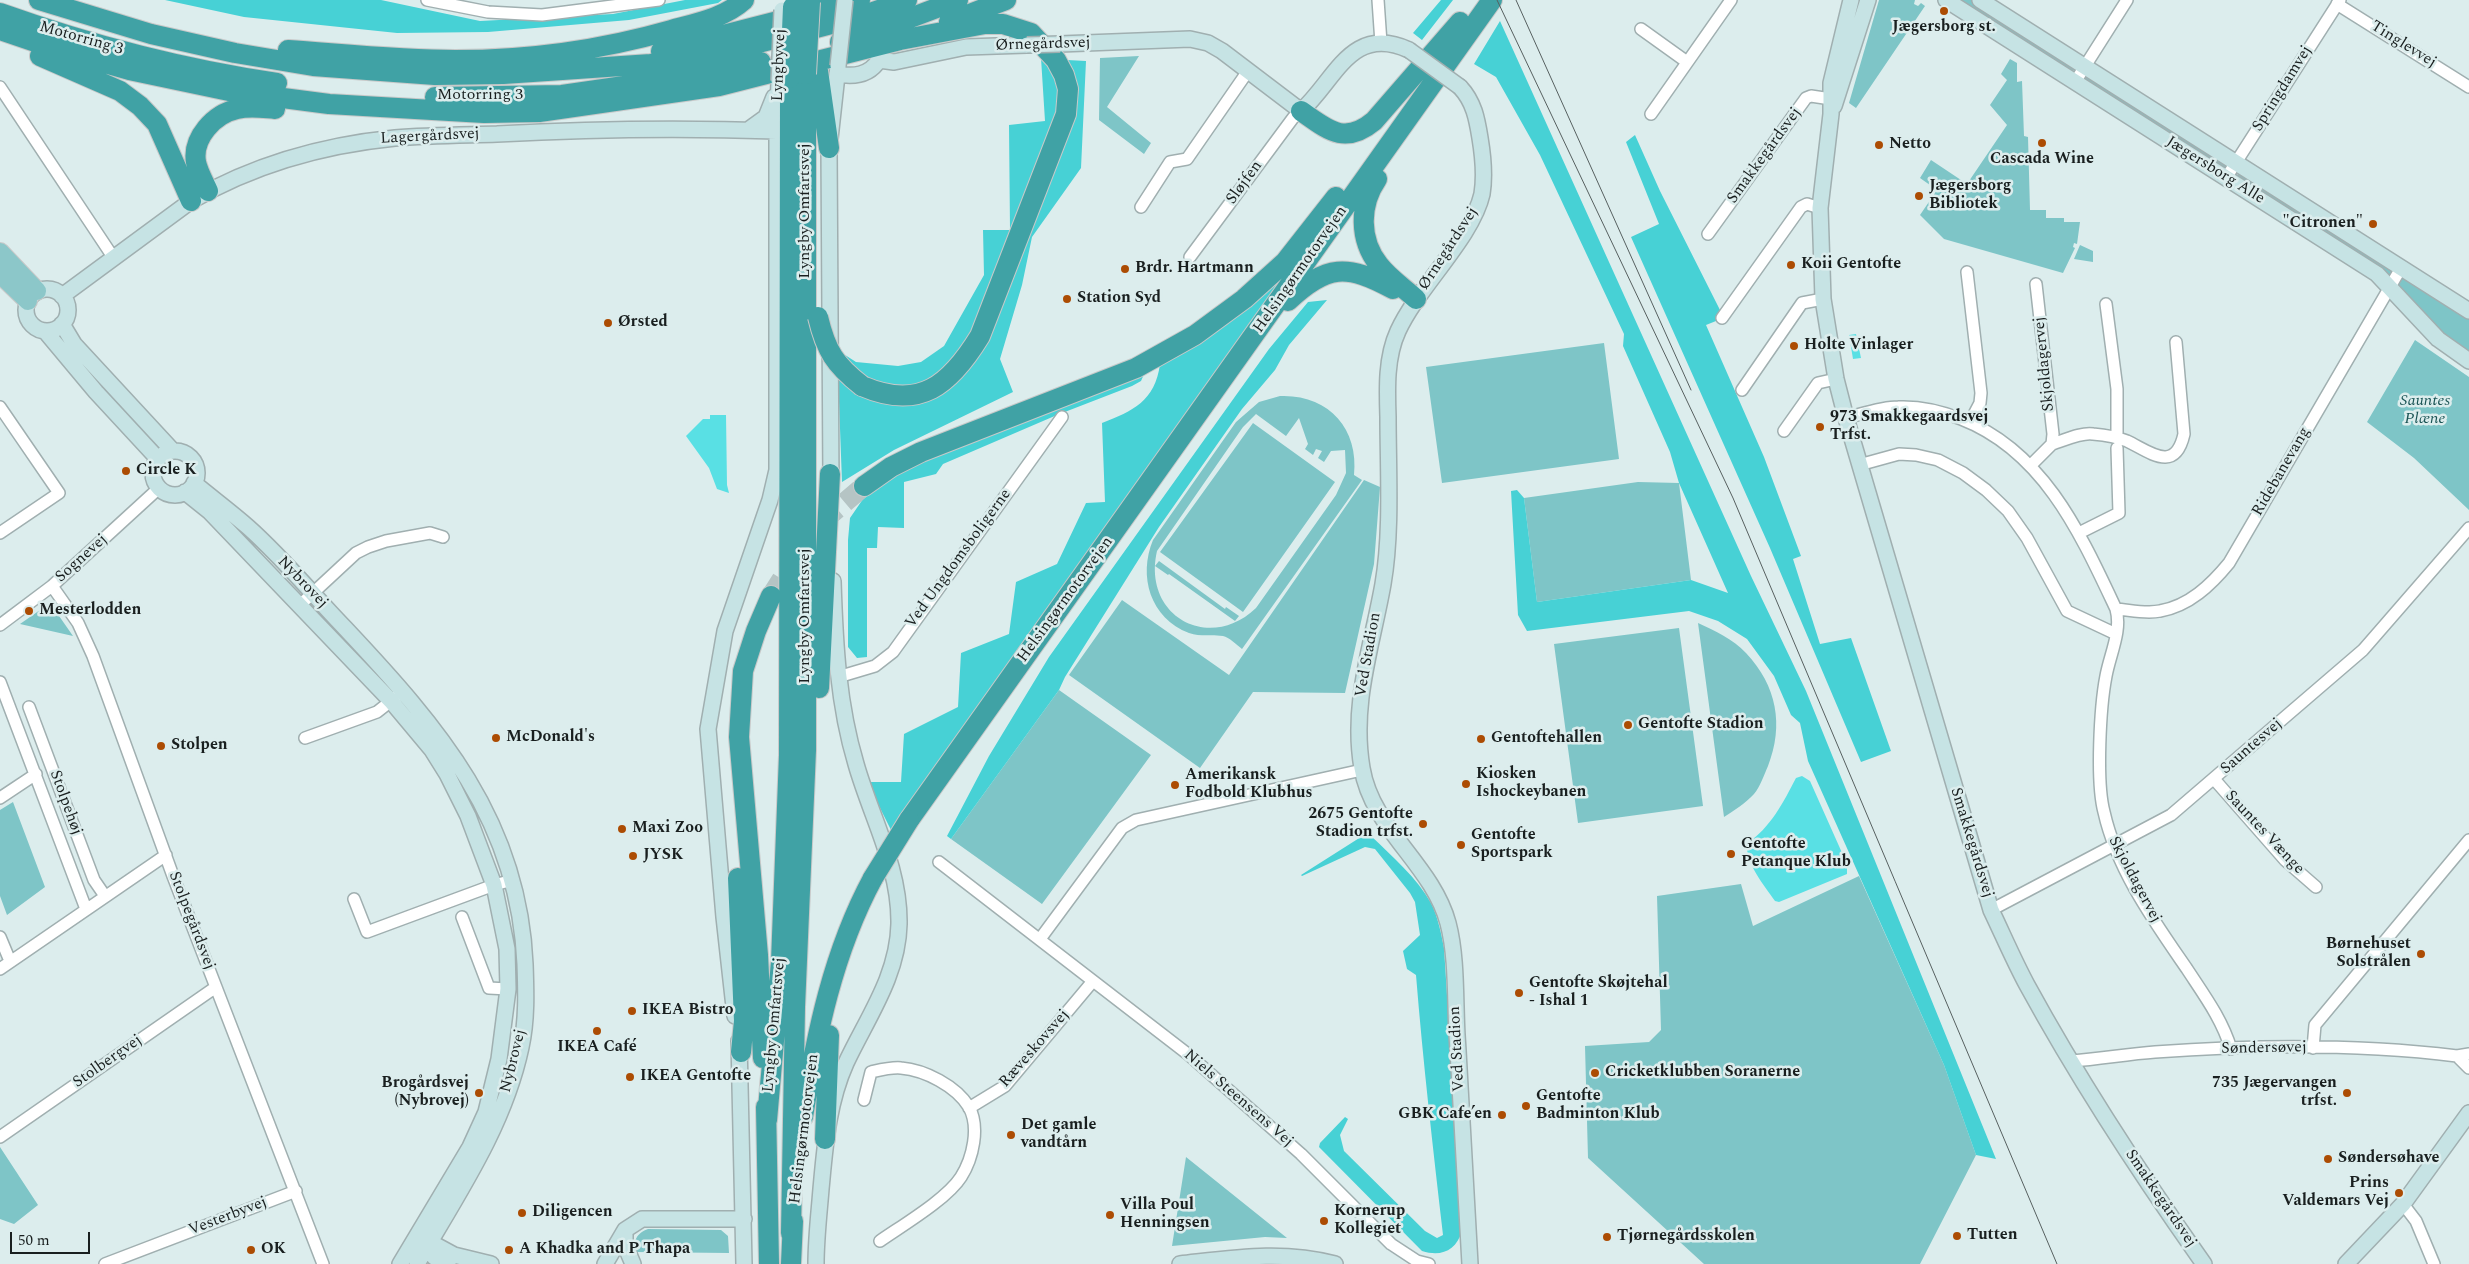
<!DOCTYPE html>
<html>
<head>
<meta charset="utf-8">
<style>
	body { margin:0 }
	#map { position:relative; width:2469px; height:1264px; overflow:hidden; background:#dceded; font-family:Spectral,serif }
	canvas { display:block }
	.scale { position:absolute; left:10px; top:1232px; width:80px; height:22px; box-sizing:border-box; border:2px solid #191f1f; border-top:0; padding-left:6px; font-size:15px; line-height:18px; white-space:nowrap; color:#191f1f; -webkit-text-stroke:4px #dceded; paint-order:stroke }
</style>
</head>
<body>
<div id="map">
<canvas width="2469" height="1264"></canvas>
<div class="scale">50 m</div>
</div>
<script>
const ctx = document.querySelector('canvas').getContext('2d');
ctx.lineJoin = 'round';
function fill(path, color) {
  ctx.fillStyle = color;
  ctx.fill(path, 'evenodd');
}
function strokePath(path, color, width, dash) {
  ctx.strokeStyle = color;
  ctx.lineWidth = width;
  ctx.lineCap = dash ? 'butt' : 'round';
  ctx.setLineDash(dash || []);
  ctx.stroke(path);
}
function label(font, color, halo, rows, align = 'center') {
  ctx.font = font + ' Spectral,serif';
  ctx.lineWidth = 5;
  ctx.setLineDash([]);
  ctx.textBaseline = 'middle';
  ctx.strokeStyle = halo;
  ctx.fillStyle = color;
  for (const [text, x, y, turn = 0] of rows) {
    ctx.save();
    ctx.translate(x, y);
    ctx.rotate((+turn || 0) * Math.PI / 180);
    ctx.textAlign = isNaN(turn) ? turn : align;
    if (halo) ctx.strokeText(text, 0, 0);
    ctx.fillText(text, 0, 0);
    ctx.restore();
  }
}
fill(new Path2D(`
	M1879,0H1915L1914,4L1918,6L1921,3L1925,6L1856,108L1849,103Z
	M1952,0H1974L2075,66L2073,72Z
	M1139,56L1107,107L1151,143L1144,154L1099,120L1100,58Z
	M2010,59L2017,63V82L2022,81L2024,136L2028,137L2030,210H2046V218H2064V222H2080L2077,244L2074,243L2073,247L2075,248L2063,273L1944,239L1920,215L1937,190L1920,178L1931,160L1967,184L2007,125L1990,105L2007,80L2001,74Z
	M2086,76L2227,165L2224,170L2084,80Z
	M2239,171L2392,266L2393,272L2388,276L2236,179Z
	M2080,245L2093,251V262L2074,259Z
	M2404,276L2469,315V357L2456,348L2399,291L2398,286Z
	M2415,340L2469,377V510L2414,458L2367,422Z
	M1604,343L1619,459L1442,483L1426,367Z
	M1280,396C1328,394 1359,428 1354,475L1362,480L1242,649C1237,645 1229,637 1223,636C1211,634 1201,637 1189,633C1150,618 1138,576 1153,540L1236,422L1259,402ZM1256,414L1286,436L1299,418L1308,444L1305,449L1313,455L1316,449L1322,451L1318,458L1324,462L1331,451L1345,450L1346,473L1336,495L1256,608C1209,653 1142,616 1157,551L1243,427Z
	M1253,423L1335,482L1243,612L1160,552Z
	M1364,480L1380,487L1374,564L1345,693L1253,692L1200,768L1069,675L1122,600L1229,675Z
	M1638,482L1679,483L1691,580L1537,602L1524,498Z
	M1159,561L1225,609L1226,607L1239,616L1235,621L1169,574L1168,575L1155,566Z
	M50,603L73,636L20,624Z
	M1698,623C1715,631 1733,639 1746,653C1777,686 1784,725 1768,766C1764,775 1760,787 1754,794C1746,803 1733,811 1724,817Z
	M1679,628L1703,806L1578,823L1554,644Z
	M1059,690L1151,755L1042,904L951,839Z
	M13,802L45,887L7,915L0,896V810Z
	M1859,876L1944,1065L1976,1155L1920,1264H1704L1588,1158L1585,1046L1649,1042L1661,1030L1657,896L1741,884L1753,926Z
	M0,1147L38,1205L14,1224L0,1219Z
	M1186,1157L1287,1238L1265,1237L1172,1246Z
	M648,1229L721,1230L728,1236L729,1253L637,1252C631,1242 638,1232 648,1229Z`), '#7ec5c7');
fill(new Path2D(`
	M165,0H381L480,21L613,14L685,0H722L718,3L629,20L488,32L397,33L244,17Z
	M1441,0H1453L1422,40L1413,33Z
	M1500,21L1751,576L1806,691L1996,1159L1976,1155L1944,1065L1808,761L1800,723L1791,715L1774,676L1747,639L1718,621L1689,611L1527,631L1518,615L1511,491L1517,490L1524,498L1537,602L1691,580L1728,593L1679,483L1670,452L1623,346L1624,334L1540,155L1496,77L1474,64Z
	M1051,57L1063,98L970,339L956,362L918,389L868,382L842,353L856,362L898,366L921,362L944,346L984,275L983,230H1010L1009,125L1045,121L1041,58Z
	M1067,60L1086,61L1081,168L1032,237L1022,285L1000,359L1013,392L894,450L842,482L838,375L856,390L945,389L1058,152Z
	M1635,135L1660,191L1720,310L1716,321L1706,325L1764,457L1801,556L1793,559L1820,644L1851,638L1891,751L1861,762L1770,548L1631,237L1659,224L1626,142Z
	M1303,254L891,830L867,782H901L904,734L958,707L961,653L1009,634L1016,582L1057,564L1086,503L1105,502L1102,423C1133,411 1155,401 1160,364Z
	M1327,300L1289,345L1275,370L1242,409L1159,527L1065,677L1059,690L951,839L947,836L989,756L1049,657L1269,349L1308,302Z
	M1145,372L1141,381L1132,386L1057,415L943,464L936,474L904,482V528L878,527L877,548H867V657L857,658L848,647V540L850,518L863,499L896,475L934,456Z
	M1364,835L1371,836C1392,856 1417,878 1431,903C1438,917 1441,933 1444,948L1462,1231C1456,1251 1441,1257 1422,1251L1319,1147L1320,1143L1345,1117L1348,1119L1340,1135L1344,1151L1425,1231L1437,1238L1443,1235C1433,1148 1423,1062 1416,975L1407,969L1403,951L1420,935L1415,902L1410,893L1375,849L1365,847L1302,876L1301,875Z`), '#47d1d5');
fill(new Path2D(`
	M1856,334L1861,358L1853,359L1849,335Z
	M710,415H726L727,485L729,493L717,489L709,468L686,436L703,419H710Z
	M1802,776L1810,781L1847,864V874L1779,902L1775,901C1764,885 1745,863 1747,843C1770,829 1784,801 1796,778Z`), '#59e0e4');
strokePath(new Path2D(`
	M771,596L799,552L825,519L864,486`), '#b5c4c4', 20, [20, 10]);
const street = new Path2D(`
	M427,0L488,12L542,15L659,0
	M1378,0L1381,43
	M2337,4L2469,87
	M1641,29L1687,62
	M2075,82L2127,0
	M0,87L113,257
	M1651,114L1731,0
	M2226,178L2340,0
	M1141,207L1170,162L1187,159L1248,71
	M1708,234L1806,98L1811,96L1831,99
	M1190,257L1293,118L1301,111
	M1967,272L1981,393L1980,403L1970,422
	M2106,304L2117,389V438
	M1722,318L1801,207L1807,204L1820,208
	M1742,390L1802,303L1823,299
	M0,407L59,493L0,533
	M1846,418C1862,414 1881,407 1898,407C1920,406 1941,411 1961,419C2044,451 2081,535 2116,609C2122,631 2110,654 2106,676C2100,707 2096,782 2104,812C2117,870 2154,921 2187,969C2204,995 2222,1019 2231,1049
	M1784,431L1818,383L1836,379
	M2052,444C2063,441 2081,432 2093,434C2104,435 2117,437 2127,441C2150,452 2175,474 2184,434L2176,342
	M1859,465L1899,454L1916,455L1938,460L1963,473L1986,490L2008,511L2027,538L2067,611L2116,634
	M2031,465L2052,444L2053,434L2036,284
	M2079,533L2119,513L2117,448
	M52,586L78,623L93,656L173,876L323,1264
	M300,605L356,553L368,547L386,541L430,533L443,537
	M2116,609C2130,610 2146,614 2160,611C2189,606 2211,585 2229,563L2401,268
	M0,625L52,586L159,488
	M838,677L875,666L893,652L1062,417
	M0,682L86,909
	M29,707L94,880L105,896
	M305,738L377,712L396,697
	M2214,779L2285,860L2316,887
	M0,798L36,774
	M939,862L1189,1055L1301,1154L1391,1244L1417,1261L1429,1264
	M354,899L367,932L494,885L513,880
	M1991,910L2171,815L2363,650L2469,528
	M462,917L489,988L508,989
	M0,937L10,961
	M1040,939L1122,828L1136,820L1362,770
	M0,969L166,855
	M2313,1048L2315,1025L2469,840
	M2457,1056L2469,1068
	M2072,1061C2100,1059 2127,1054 2155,1052C2254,1045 2358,1044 2457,1056L2469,1054
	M864,1100L871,1072C880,1070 892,1067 901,1068C925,1070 956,1086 969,1107C980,1127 973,1158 961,1177C947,1199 903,1225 880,1241
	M969,1108L1005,1086L1093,981
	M0,1137L216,987
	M2403,1204L2416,1221L2434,1264
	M105,1264L296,1191`);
const secondary = new Path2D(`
	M1851,0L1831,83V114L1820,208L1823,299L1836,379L1846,418L1991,910C2003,935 2014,961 2027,985C2080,1082 2141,1175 2204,1264
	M1946,0L2377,274L2438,339L2469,361
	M1980,0L2469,311
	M1060,44L1190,39L1208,43L1222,51L1301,111C1335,81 1351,23 1409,50
	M837,74C853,77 869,76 879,60L894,62L966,47L1027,45
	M1460,87C1474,102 1477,119 1480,138C1483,156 1485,176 1482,194C1472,238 1418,287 1398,331C1386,357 1387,388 1388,417C1388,469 1392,532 1383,584C1372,646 1351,704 1362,768C1372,829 1432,864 1448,923C1457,957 1455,1000 1457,1035C1462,1111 1466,1187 1470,1264
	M1834,106L1868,0
	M748,130L766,117L774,97
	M26 310a21 21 0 1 1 42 0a21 21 0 1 1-42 0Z
	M62,296L191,201C253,165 324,145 395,138C429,135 464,135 497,134C591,129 684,128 777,131
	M62,324L74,344L173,451
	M45,331L96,392L158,459
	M153 473a22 22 0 1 1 44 0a22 22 0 1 1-44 0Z
	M194,483C212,498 231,512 248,527C283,558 313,595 345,628C438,727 519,820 525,964C526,991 527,1020 521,1047C504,1127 457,1195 417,1264
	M831,483L829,148L838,66
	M185,492L210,512L391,701L432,750L447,774L468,816L494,885L507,949L508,989L499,1059L486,1112L470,1147L400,1264
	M735,1016L724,917L708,729L725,631L770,500L777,470V131L779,81
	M739,1041L744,1264
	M625,1230V1245L633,1264
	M423,1240L434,1257L448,1264
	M420,1241L430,1242L454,1255L491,1264
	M605,1264L625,1230L642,1219H744
	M816,1264C816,1239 819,1214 821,1189C825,1146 828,1103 846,1063C867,1018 898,976 899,924C900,867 871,817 856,764C838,704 835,644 833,581
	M1180,1264C1234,1258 1282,1250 1335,1264
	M2346,1264L2403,1204L2469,1113`);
const primary = new Path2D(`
	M0,252L37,291
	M0,274L28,301`);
const highway = new Path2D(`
	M39,0L151,34L235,53L313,66L435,75L503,74L651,64L712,55L862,16L907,0
	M0,13C90,45 182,69 277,83
	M949,22L1006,0
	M0,30L62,51L129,70L229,91L329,104L484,113L539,112L719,86L900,40L985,24H1003L1031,33L1056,60L1064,75L1068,89L1066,114L980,336C950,385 920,411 862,386
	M840,42L860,37L958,0
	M288,50C344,54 399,60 455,60C527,60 601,50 671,30C697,23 724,18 744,0
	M661,51L860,0
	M40,56L120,91L140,106L157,124L191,201
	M818,71L829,148
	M435,97L562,95L693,76L761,62
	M1301,111C1327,129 1344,146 1374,121L1460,22
	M1377,179C1359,205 1359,240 1379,265C1389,278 1404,288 1416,299
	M208,191C204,182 198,172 196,162C192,138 214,114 237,109C250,106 262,108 275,109
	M1288,301C1327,264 1347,264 1393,289
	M864,486L891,467L921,452L1136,368L1195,335L1244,299L1285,262L1336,197
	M819,688L830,474
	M909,820L1492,0
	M738,878L744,1021L741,1052
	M763,1058L758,955L739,737L743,671L756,631L771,596
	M766,1107L769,1264
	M803,1117C816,1035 833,952 873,878
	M767,1120L781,962L789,755L790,78
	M825,1139L829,1035
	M791,1233L795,1007L806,750V74
	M791,1264L793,1221`);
strokePath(street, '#a0afb0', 14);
strokePath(secondary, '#a0afb0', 18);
strokePath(primary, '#c8c9c9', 20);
strokePath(highway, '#c8c9c9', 22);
strokePath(street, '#fff', 11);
strokePath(secondary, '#c6e3e4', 15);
strokePath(primary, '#8cc7c9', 18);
strokePath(highway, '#40a2a5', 20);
strokePath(new Path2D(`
	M1497,0L1733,498L2057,1264
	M1516,0L1691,390`), '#576060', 1);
const secondaryBridge = new Path2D(`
	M1027,45L1060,44
	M1409,50L1460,87
	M838,66L845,0
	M779,81L782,10`);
const highwayBridge = new Path2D(`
	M806,74L810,2
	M790,78L793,7
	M818,317C826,351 835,365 862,386
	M873,878L909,820`);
strokePath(secondaryBridge, '#a0afb0', 18, []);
strokePath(highwayBridge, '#c8c9c9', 22, []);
strokePath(secondaryBridge, '#c6e3e4', 15);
strokePath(highwayBridge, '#40a2a5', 20);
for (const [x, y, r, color] of [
	[1944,11,5,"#ac4c03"],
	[2042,143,5,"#ac4c03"],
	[1879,145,5,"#ac4c03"],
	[1919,196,5,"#ac4c03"],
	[2373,224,5,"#ac4c03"],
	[1791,265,5,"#ac4c03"],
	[1125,269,5,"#ac4c03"],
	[1067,299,5,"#ac4c03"],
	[608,323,5,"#ac4c03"],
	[1794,346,5,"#ac4c03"],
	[1820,427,5,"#ac4c03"],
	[126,471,5,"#ac4c03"],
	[29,611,5,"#ac4c03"],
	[1628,725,5,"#ac4c03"],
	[496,738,5,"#ac4c03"],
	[1481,739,5,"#ac4c03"],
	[161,746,5,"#ac4c03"],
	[1466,784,5,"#ac4c03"],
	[1175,785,5,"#ac4c03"],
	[1423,824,5,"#ac4c03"],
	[622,829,5,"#ac4c03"],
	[1461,845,5,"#ac4c03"],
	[1731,854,5,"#ac4c03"],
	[633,856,5,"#ac4c03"],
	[2421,954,5,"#ac4c03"],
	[1519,993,5,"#ac4c03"],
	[632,1011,5,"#ac4c03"],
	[597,1031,5,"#ac4c03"],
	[1595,1073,5,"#ac4c03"],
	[630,1077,5,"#ac4c03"],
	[479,1093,5,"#ac4c03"],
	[2347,1093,5,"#ac4c03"],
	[1526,1106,5,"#ac4c03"],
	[1502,1115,5,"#ac4c03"],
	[1011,1135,5,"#ac4c03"],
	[2328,1159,5,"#ac4c03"],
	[2399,1193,5,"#ac4c03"],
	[522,1213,5,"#ac4c03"],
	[1110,1215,5,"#ac4c03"],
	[1324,1221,5,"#ac4c03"],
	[1957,1236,5,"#ac4c03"],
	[1607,1237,5,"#ac4c03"],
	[251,1250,5,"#ac4c03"],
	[509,1250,5,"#ac4c03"]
]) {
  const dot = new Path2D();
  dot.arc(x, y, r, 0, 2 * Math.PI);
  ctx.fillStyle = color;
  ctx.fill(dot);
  strokePath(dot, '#dceded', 2);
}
label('bold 16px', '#191f1f', '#dceded', [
	["Jægersborg st.",1944,28,"center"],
	["Netto",1889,145],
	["Cascada Wine",2042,160,"center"],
	["Jægersborg",1929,187],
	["Bibliotek",1929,205],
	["\"Citronen\"",2363,224,"right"],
	["Koii Gentofte",1801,265],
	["Brdr. Hartmann",1135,269],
	["Station Syd",1077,299],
	["Ørsted",618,323],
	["Holte Vinlager",1804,346],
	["973 Smakkegaardsvej",1830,418],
	["Trfst.",1830,436],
	["Circle K",136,471],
	["Mesterlodden",39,611],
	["Gentofte Stadion",1638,725],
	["McDonald's",506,738],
	["Gentoftehallen",1491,739],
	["Stolpen",171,746],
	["Kiosken",1476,775],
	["Ishockeybanen",1476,793],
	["Amerikansk",1185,776],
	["Fodbold Klubhus",1185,794],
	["2675 Gentofte",1413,815,"right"],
	["Stadion trfst.",1413,833,"right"],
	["Maxi Zoo",632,829],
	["Gentofte",1471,836],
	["Sportspark",1471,854],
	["Gentofte",1741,845],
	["Petanque Klub",1741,863],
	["JYSK",643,856],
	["Børnehuset",2411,945,"right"],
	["Solstrålen",2411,963,"right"],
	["Gentofte Skøjtehal",1529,984],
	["- Ishal 1",1529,1002],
	["IKEA Bistro",642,1011],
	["IKEA Café",597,1048,"center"],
	["Cricketklubben Soranerne",1605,1073],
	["IKEA Gentofte",640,1077],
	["Brogårdsvej",469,1084,"right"],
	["(Nybrovej)",469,1102,"right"],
	["735 Jægervangen",2337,1084,"right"],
	["trfst.",2337,1102,"right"],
	["Gentofte",1536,1097],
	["Badminton Klub",1536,1115],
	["GBK Cafe’en",1492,1115,"right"],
	["Det gamle",1021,1126],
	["vandtårn",1021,1144],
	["Søndersøhave",2338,1159],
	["Prins",2389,1184,"right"],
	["Valdemars Vej",2389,1202,"right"],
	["Villa Poul",1120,1206],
	["Henningsen",1120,1224],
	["Kornerup",1334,1212],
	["Kollegiet",1334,1230],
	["Diligencen",532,1213],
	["Tutten",1967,1236],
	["Tjørnegårdsskolen",1617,1237],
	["OK",261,1250],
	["A Khadka and P Thapa",519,1250]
], 'left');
label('16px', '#191f1f', '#dceded', [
	["Motorring 3",81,39,16],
	["Ørnegårdsvej",1043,45,-2],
	["Tinglevvej",2403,45,32],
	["Lyngbyvej",780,65,-88],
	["Springdamvej",2283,89,-58],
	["Motorring 3",480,96],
	["Lagergårdsvej",430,137,-3],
	["Smakkegårdsvej",1765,156,-54],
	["Jægersborg Alle",2215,171,32],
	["Sløjfen",1245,183,-54],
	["Lyngby Omfartsvej",806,211,-90],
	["Ørnegårdsvej",1449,249,-57],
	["Helsingørmotorvejen",1301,270,-55],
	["Skjoldagervej",2045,364,-96],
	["Ridebanevang",2282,472,-60],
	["Sognevej",82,559,-42],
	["Ved Ungdomsboligerne",959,559,-54],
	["Nybrovej",302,583,46],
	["Helsingørmotorvejen",1066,600,-54],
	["Lyngby Omfartsvej",806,616,-90],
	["Ved Stadion",1369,655,-80],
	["Sauntesvej",2252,747,-41],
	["Stolpehøj",65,803,70],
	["Sauntes Vænge",2264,833,47],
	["Smakkegårdsvej",1971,843,73],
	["Skjoldagervej",2134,880,62],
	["Stolpegårdsvej",191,921,69],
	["Lyngby Omfartsvej",775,1025,-85],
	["Ræveskovsvej",1035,1049,-49],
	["Ved Stadion",1458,1049,-93],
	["Søndersøvej",2264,1049,-1],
	["Nybrovej",514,1061,-76],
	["Stolbergvej",108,1062,-35],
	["Niels Steensens Vej",1238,1099,41],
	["Helsingørmotorvejen",805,1129,-83],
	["Smakkegårdsvej",2160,1199,56],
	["Vesterbyvej",228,1217,-21]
]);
label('italic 16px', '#195354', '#dceded', [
	["Sauntes",2425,402],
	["Plæne",2425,420]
]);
</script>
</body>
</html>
